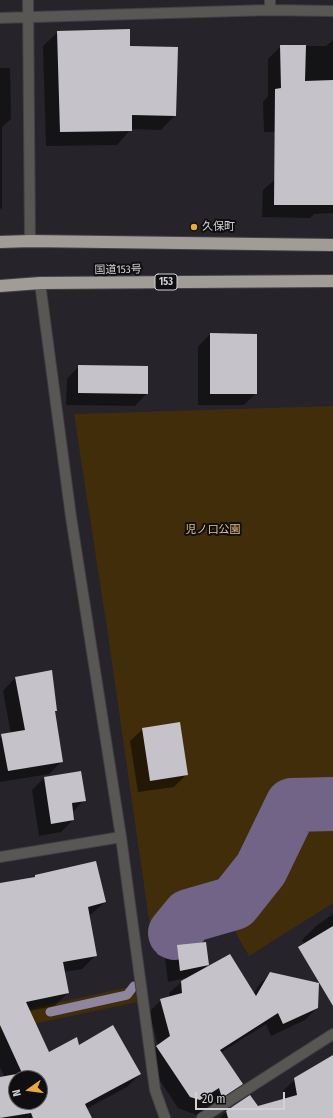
<!DOCTYPE html>
<html>
<head>
<meta charset="utf-8">
<style>
	body { margin:0 }
	#map { position:relative; width:333px; height:1118px; overflow:hidden; background:#26242a; font-family:"Fira Sans Condensed",sans-serif }
	canvas { display:block }
	.north { position:absolute; left:8px; top:1070px; width:40px; height:40px; box-sizing:border-box; background:#0f0e11; border:1px solid #5d5c5f; border-radius:50%; rotate:256deg; font-size:11px; font-weight:700; line-height:16px; text-align:center; color:#d2d1d5 }
	.north::after { content:''; display:block; margin:auto; width:14px; height:18px; background:#eaaa39; clip-path:polygon(50% 0,100% 100%,50% 72%,0 100%) }
	.scale { position:absolute; left:195px; top:1092px; width:90px; height:18px; box-sizing:border-box; border:2px solid #d2d1d5; border-top:0; padding-left:5px; font-size:12px; line-height:14px; white-space:nowrap; color:#d2d1d5; -webkit-text-stroke:3px #0f0e11; paint-order:stroke }
</style>
</head>
<body>
<div id="map">
<canvas width="333" height="1118"></canvas>
<div class="north">N</div>
<div class="scale">20 m</div>
</div>
<script>
const ctx = document.querySelector('canvas').getContext('2d');
ctx.lineJoin = 'round';
function fill(path, color) {
  ctx.fillStyle = color;
  ctx.fill(path, 'evenodd');
}
function strokePath(path, color, width, dash) {
  ctx.strokeStyle = color;
  ctx.lineWidth = width;
  ctx.lineCap = dash ? 'butt' : 'round';
  ctx.setLineDash(dash || []);
  ctx.stroke(path);
}
function label(font, color, halo, rows, align = 'center') {
  ctx.font = font + ' "Fira Sans Condensed","Noto Sans JP",sans-serif';
  ctx.lineWidth = 4;
  ctx.setLineDash([]);
  ctx.textBaseline = 'middle';
  ctx.strokeStyle = halo;
  ctx.fillStyle = color;
  for (const [text, x, y, turn = 0] of rows) {
    ctx.save();
    ctx.translate(x, y);
    ctx.rotate((+turn || 0) * Math.PI / 180);
    ctx.textAlign = isNaN(turn) ? turn : align;
    if (halo) ctx.strokeText(text, 0, 0);
    ctx.fillText(text, 0, 0);
    ctx.restore();
  }
}
fill(new Path2D(`
	M333,406V903L249,956L233,928L152,940L108,635L74,414Z
	M134,986L137,1002L0,1031V1015Z`), '#412d0a');
fill(new Path2D(`
	M58,32L175,115L161,130L131,129L117,145L46,146L43,46Z
	M333,40V213L314,214L310,218L262,217L263,190L331,131L264,132L263,102L268,96V59L281,46H326Z
	M0,68H10L11,119L2,127V208L0,209Z
	M210,334H256V393L244,405H198V347Z
	M79,366L147,393L135,406L66,405L67,379Z
	M52,671L56,711L54,712L61,762L49,774L0,782V737L11,734L3,691L15,678Z
	M143,729L187,774L174,787L138,792L130,741Z
	M80,772L84,800L72,813L73,820L61,832L39,836L32,790L44,778Z
	M0,884L105,902L89,916L96,955L82,969L64,972L68,993L54,1006L29,1011L49,1054L78,1046L140,1074L127,1087L86,1109L91,1118H0V1078H5L0,1067ZM16,1078H40V1102H16Z
	M333,914V995L302,940L316,926Z
	M178,946L208,964L203,969L253,994L259,985L271,973L317,1008L305,1020L271,1036L266,1024L220,1053L242,1084L230,1096L199,1116L178,1108L145,1058L158,1045L149,1012L161,1000L170,998L169,993L186,978L168,982L165,958Z
	M333,1057V1118H220L228,1110L257,1107L284,1099L283,1091L295,1079Z`), '#0007');
strokePath(new Path2D(`
	M161,951L175,933
	M50,1012L127,995L134,986`), '#8f859e', 9);
strokePath(new Path2D(`
	M175,933L189,916L234,903L261,869L292,805L333,804`), '#726487', 54);
fill(new Path2D(`
	M130,29V46L178,47L176,116L132,115V131L60,132L57,31Z
	M280,45H306L305,81L333,80V205H274L275,89L281,88Z
	M210,333L257,334V394H210Z
	M78,365L148,366V394L78,393Z
	M52,670L57,711H55L63,762L8,771L1,734L25,730L15,677Z
	M180,722L188,775L150,781L142,728Z
	M81,771L86,801L72,803L74,820L51,824L44,777Z
	M96,861L106,902L88,907L97,956L63,962L69,993L26,1002L49,1052L77,1037L79,1045L113,1025L141,1074L85,1104L92,1118H33L31,1113L0,1118V1077L22,1073L0,1025V883L35,877V875ZM16,1078H40V1102H16Z
	M333,926V1006L298,947Z
	M206,942L209,965L180,971L177,945Z
	M230,954L256,996L270,972L319,983L318,1008L283,1024L278,1013L220,1050L243,1084L222,1098L219,1088L200,1100L190,1097L156,1046L170,1036L160,999L182,993L181,981Z
	M333,1055V1118H228L226,1111L250,1095L258,1106L297,1095L294,1078Z`), '#c5c2ca');
const minor = new Path2D(`
	M28,0L30,241
	M270,10V0
	M0,18L270,10L333,11
	M40,283L71,517L121,837L155,1090L165,1118
	M0,857L121,837
	M202,1118L333,1034`);
const highway = new Path2D(`
	M0,242L30,241L333,245
	M0,286L40,283L333,281`);
strokePath(minor, '#424045', 12);
strokePath(highway, '#424045', 14);
strokePath(minor, '#595754', 10);
strokePath(highway, '#a19c95', 12);
for (const [x, y, r, color] of [
	[194,227,4,"#eaaa39"]
]) {
  const dot = new Path2D();
  dot.arc(x, y, r, 0, 2 * Math.PI);
  ctx.fillStyle = color;
  ctx.fill(dot);
  strokePath(dot, '#0f0e11', 1.5);
}
for (const [x, y, w] of [
	[166,282,22]
]) {
  const box = new Path2D();
  box.roundRect(x - w / 2, y - 8, w, 16, 3);
  ctx.fillStyle = '#0f0e11';
  ctx.fill(box);
  strokePath(box, '#d2d1d5', 1);
}
label('bold 10px', '#d2d1d5', null, [
	["153",166,282]
]);
label('11px', '#d2d1d5', '#0f0e11', [
	["久保町",202,227]
], 'left');
label('11px', '#d2d1d5', '#0f0e11', [
	["国道153号",118,270,-1]
]);
label('11px', '#e9c288', '#0f0e11', [
	["児ノ口公園",213,530]
]);
</script>
</body>
</html>
